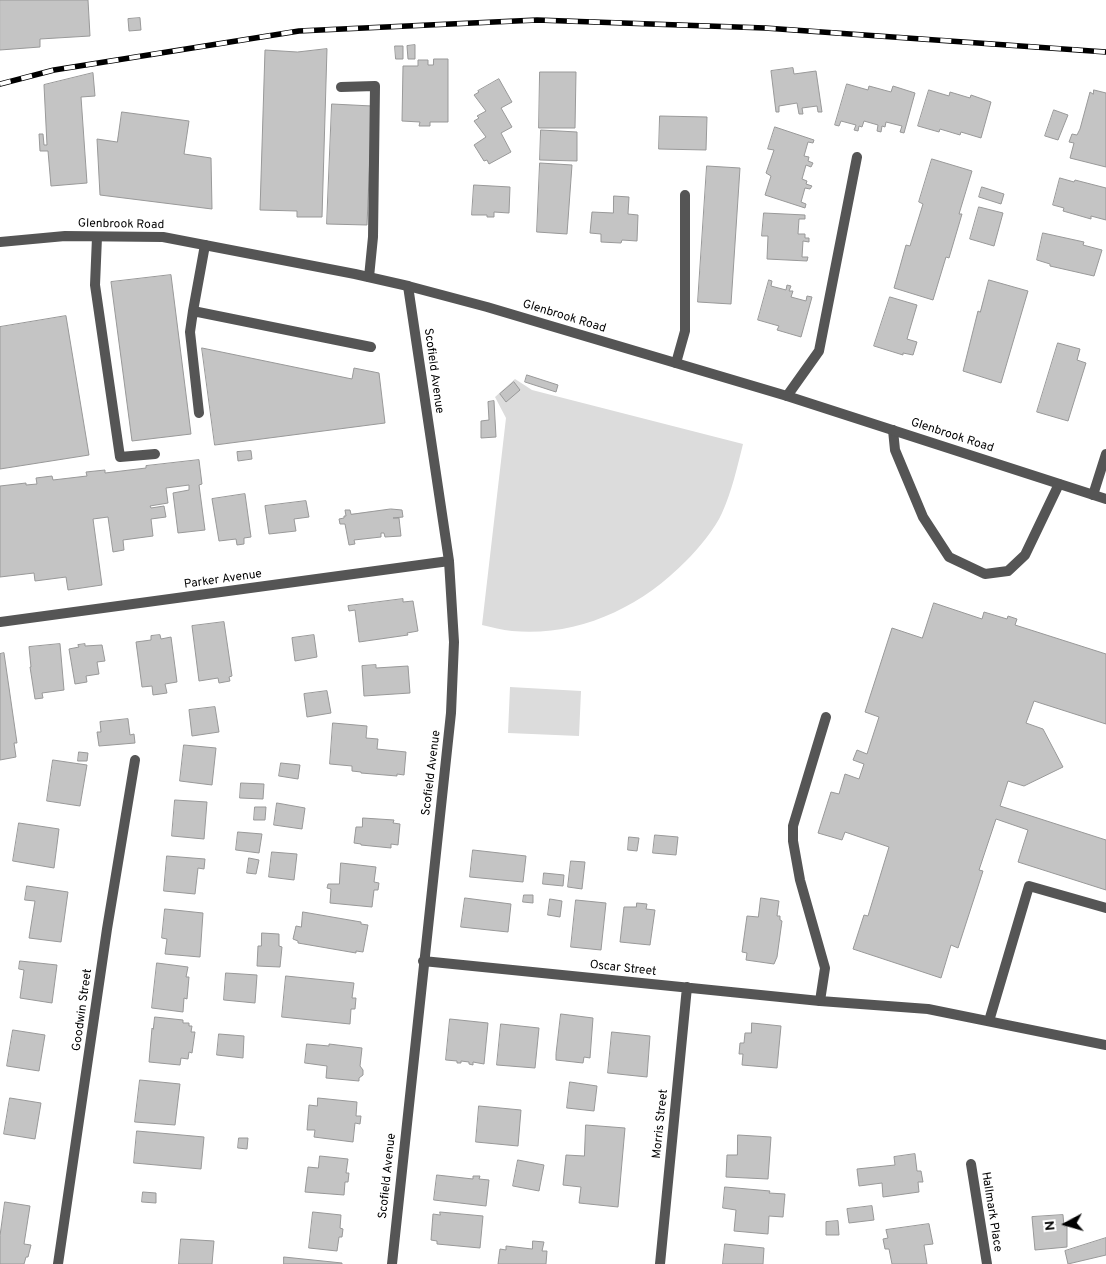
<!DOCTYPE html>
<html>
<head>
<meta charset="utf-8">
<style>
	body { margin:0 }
	#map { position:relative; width:1106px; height:1264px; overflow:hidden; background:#fff; font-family:Overpass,sans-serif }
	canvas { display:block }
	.north { position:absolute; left:1041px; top:1199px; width:50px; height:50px; -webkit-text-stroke:4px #fff; paint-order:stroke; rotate:264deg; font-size:14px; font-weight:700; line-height:20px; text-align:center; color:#000 }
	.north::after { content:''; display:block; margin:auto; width:18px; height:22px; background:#000; clip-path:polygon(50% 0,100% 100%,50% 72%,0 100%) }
</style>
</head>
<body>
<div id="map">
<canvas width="1106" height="1264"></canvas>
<div class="north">N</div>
</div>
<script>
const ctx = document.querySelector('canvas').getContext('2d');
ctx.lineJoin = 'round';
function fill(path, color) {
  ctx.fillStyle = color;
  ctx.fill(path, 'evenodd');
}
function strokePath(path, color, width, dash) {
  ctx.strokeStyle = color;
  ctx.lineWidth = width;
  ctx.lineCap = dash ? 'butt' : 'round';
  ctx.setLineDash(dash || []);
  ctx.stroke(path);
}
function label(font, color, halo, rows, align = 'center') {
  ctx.font = font + ' Overpass,sans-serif';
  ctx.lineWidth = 5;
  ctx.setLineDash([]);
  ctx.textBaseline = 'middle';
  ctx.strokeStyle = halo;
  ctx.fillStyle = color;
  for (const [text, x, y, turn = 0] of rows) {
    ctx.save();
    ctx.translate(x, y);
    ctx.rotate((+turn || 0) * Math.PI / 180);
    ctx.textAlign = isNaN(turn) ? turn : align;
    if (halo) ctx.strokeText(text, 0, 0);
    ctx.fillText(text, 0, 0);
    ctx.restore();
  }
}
fill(new Path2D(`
	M515,379L532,390L743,444C737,468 732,491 722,513C715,529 698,549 686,561C640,608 578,637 512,631C502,630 492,627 482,625L506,418L495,397Z
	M510,687L581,691L579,736L508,733Z`), '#dcdcdc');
const building = new Path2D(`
	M0,0H88L90,36L40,39V47L0,50Z
	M140,18L141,30L129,31L128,19Z
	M415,45V59H408L407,46Z
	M395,46H403V59H396Z
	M327,49L322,217H297V211L260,210L265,50L297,52Z
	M434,59H448V122H430V126H419L420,122L402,121L403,66H418V60H428V65H433Z
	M793,68L794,74L816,71L822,112H818L817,106L802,108L803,114H799L797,103L779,106V112H776L771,71Z
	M540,72H576L575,128H539Z
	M93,73L95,96L81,97L87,183L51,186L48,151H40L39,134H43L44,145H47L44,85Z
	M499,79L512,102L501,108L512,127L501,133L511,152L489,164L487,160L484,161L474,145L486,137L474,121L479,118L477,116L486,111L474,95L479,92L478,91Z
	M847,84L868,90L869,86L891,92L893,86L915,93L904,133L900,132L902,126L886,122L885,127L882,126L881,132L877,131L878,125L864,121L862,127L859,126L858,131L854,130L856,125L841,121L839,126L835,125Z
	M929,90L949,96L950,92L970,98L971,95L991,102L981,138L961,132L960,135L940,129L939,132L918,126Z
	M1094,90L1106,93V167L1070,158L1074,143L1069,142L1072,134L1077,135L1080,129L1090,92L1093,94Z
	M332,104L372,106L367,225L327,224Z
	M1054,110L1068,115L1058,140L1045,136Z
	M122,112L189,121L184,154L211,158L212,209L100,195L97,139L117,142Z
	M660,116L707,117L706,150L659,149Z
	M775,127L814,140L813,143L808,142L804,156L809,157L808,161L813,163L811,167L806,165L802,179L807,181L806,184L812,186L810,189L805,188L801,202L806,204L805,208L765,195L771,176L766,173L774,150L768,149Z
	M541,130L577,132V161L540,160Z
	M932,159L972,171L959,214H962L949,258L946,257L933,300L894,288L906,245L910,246L923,204L919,202Z
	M540,163L572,165L567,234L537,232Z
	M707,166L740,168L731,304L698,302Z
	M1060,178L1074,182L1075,180L1106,188V220L1091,216V219L1063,211L1064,208L1053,205Z
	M474,185L510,187L509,213L494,212V217H487V215H472Z
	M982,187L1004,194L1001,204L979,197Z
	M614,196L629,197L628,214L638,215L637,241L622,240L621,243L601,242V234L590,233L592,212L613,213Z
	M979,207L1003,213L994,246L970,239Z
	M764,213L805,215V219H799L798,234H805V238H809V242L803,241L802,257H808L807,261L767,259L768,236H762Z
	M1043,233L1084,242L1083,245L1102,250L1094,276L1050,266V264L1037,260Z
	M171,275L191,434L132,441L111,282Z
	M769,280L772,281L771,286L786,290L787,285L791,286L789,291H793L791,297L806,301L807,296L812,297L801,337L777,330L779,326L758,320Z
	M989,280L1028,291L1001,383L963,371L978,311L980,312Z
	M890,297L917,305L907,339L917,342L913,355L903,353V355L874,346Z
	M66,316L89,455L0,469V327Z
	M1058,343L1080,349L1077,360L1086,363L1068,421L1037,412Z
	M202,348L352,379L354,368L379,373L385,423L215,445Z
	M527,375L558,385L556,392L525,382Z
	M514,382L520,390L506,402L500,394Z
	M494,401L496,437L481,438V421L489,420L488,402Z
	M251,451L252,459L238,461L237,452Z
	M199,460L202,484L199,485L205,530L178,533L173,493L189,490V485L166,488L168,503L150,506L151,508L164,506L166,517L151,519L153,536L123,540L124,550L113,552L108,517L93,519L102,585L68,590L66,577L35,581L34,573L0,577V486L26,483V485L37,484L36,478L52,476L53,480L87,476L86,472L105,470V473L146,468V466Z
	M245,494L251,537L244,538V544L237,545L236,539L219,541L212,499Z
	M306,501L309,517L294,519L296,531L269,534L265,506Z
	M391,509L402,510L403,517L393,518H399L401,536L385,537L384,533H381V537L354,540L355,544L349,545L345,524H340L339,519L344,518V516H346L345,510H350L351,514Z
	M403,599V602L413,601L418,631L407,633L408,635L359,642L355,610L349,611L348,606Z
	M934,603L982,619L984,612L1007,619L1008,616L1017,619L1015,625L1106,654V724L1034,701L1026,723L1043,729L1063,767L1024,786L1008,781L1000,806L1106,840V890L1018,862L1028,830L996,819L979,870L983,871L958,948L951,945L941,978L853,949L864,915L868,916L889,847L845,832L842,840L818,833L831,792L839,794L845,774L859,779L864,764L853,760L857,750L867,754L879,717L865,712L892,628L922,638Z
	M224,622L232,676L229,677L230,681L219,683L218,678L199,681L192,626Z
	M160,635L161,639L171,637L177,682L165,684L167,693L153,695L152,686L142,687L136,642L151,640V636Z
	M314,635L317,657L295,661L292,638Z
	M60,644L64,690L42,693L43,698L35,699L30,667H31L29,647Z
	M85,644V646L102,645L105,661L97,662L99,674L86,676L87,682L75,684L69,649L79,647L78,645Z
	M4,653L17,743H14L16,757L0,760V654Z
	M376,665V668L408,666L410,693L364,696L362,666Z
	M327,691L331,713L307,717L304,694Z
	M215,707L219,732L192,736L189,710Z
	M128,719L130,735L134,734L135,743L99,746L97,732H101L100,722Z
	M333,723L367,726L366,738L378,739L377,749L406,752L404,775L397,774V776L361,773V772L352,771V766L330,764Z
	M184,745L216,748L212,785L180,781Z
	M79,752L88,753L87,761H78Z
	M53,760L87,765L80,806L47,801Z
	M281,763L300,765L298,779L279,776Z
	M241,783L264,784L263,799L240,798Z
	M175,800L207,802L204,839L172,836Z
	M277,803L305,808L302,829L274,825Z
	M255,807H266L265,820H254Z
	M363,818L394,820L393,823L400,824L398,845L391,844V848L361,845V844L354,843L356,827H362Z
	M19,823L59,829L54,868L13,861Z
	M238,832L262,834L259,853L236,850Z
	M655,835L678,837L676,855L653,853Z
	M629,837L639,838L637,851L628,850Z
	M473,850L526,856L523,882L470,877Z
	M272,852L297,854L294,880L269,877Z
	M167,856L205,859L204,869L198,868L195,894L164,891Z
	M249,858L259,860L256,874L247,873Z
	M571,861L585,862L582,889L568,887Z
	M341,863L376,867L374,882L379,883L378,890H374L372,907L330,903L331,889L327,888L328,884H339Z
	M544,873L564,875L563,886L543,884Z
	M27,886L68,892L61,942L29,938L35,901L25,900Z
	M524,895H533V903L523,902Z
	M465,898L511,904L508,932L461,927Z
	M761,898L779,901L777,916H780V920L782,921L777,957L774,964L746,960L747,953L742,952L747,916L758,917Z
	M550,899L562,901L560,917L548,915Z
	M576,900L606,903L601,950L571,947Z
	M637,903L647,904L646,909L655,910L650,945L620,942L624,907H636Z
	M165,909L203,913L200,957L165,954L167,939L162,938Z
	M303,912L361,922V924L368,925L363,952L356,951V953L298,943V941L293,939L296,926L301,927Z
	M262,933L279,934V946L282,947L280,967L257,966L258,946H261Z
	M20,961L57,965L52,1003L20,998L24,970L19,969Z
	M157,963L188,967L186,977H189L187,999L184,998L183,1012L152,1008Z
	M226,973L257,975L255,1003L224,1000Z
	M286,976L354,983L352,998H356L355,1009H351L350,1024L282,1017Z
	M561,1014L593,1018L590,1058L584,1057L583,1063L556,1060V1054Z
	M155,1017L183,1020V1023H189V1026H192L191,1032H195L192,1053L189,1052L188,1059L181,1058L180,1065L149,1062L152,1028L153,1029Z
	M450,1019L488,1023L484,1064L473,1062V1065L469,1064V1062L461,1061V1063H457V1061L446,1060Z
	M752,1023L781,1026L777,1068L742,1065L743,1054H739L740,1043H744L745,1033H751Z
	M501,1024L539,1028L535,1068L497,1065Z
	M13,1030L45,1035L39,1071L7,1066Z
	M612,1032L650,1036L647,1077L608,1073Z
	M219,1034L244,1036L243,1058L217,1055Z
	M307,1044L329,1046V1044L362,1048L360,1066L363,1070V1075L359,1078V1081L326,1078L327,1066L305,1063Z
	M140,1080L180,1084L175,1125L135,1122Z
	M570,1082L597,1086L594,1111L567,1108Z
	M10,1098L41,1103L35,1139L4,1134Z
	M318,1098L357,1102L356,1116H361L360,1124L355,1123L353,1142L314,1137L315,1130H307L309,1105L317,1106Z
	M479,1106L521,1110L518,1146L476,1142Z
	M586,1125L625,1128L618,1207L579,1203L581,1187L563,1185L566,1155L584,1156Z
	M137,1131L204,1137L201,1169L134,1163Z
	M738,1135L771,1137L768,1179L726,1177L727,1155H737Z
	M239,1138H248L247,1149L238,1148Z
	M915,1154L917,1171H921L923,1182H918L919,1192L883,1197L882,1183L859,1186L857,1169L895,1165L894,1157Z
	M320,1156L348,1159L346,1173H349L348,1182H345L344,1195L305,1192L308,1167L318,1168Z
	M518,1160L544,1165L539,1191L513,1186Z
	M437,1175L473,1179V1176H480L479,1179L489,1180L486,1206L434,1200Z
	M725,1187L770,1191L769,1193L785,1194L783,1217L769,1216L768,1234L734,1231L736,1210L723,1208Z
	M143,1192L156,1193V1203L142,1202Z
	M5,1202L30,1206L24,1244L31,1245L28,1257H26L24,1264H0V1236Z
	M872,1206L874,1220L849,1223L847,1209Z
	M313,1212L341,1215L340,1228L343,1229L342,1237H339L337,1251L309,1248Z
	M440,1212L483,1216L480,1248L437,1244V1241L431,1240L433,1214L440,1215Z
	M1063,1215L1064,1226H1067V1247L1035,1250L1032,1217Z
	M838,1221L839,1235H826V1222Z
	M929,1224L933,1244L924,1245L927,1264H892L889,1249H885L883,1239L888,1238L886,1230Z
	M1106,1238V1255L1068,1264L1065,1251Z
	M181,1239L214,1241L212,1264H179Z
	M533,1241L544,1242L542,1251H547L546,1264H498L500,1249L506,1250V1246L532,1249Z
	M725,1244L764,1248L763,1264H723Z
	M284,1257L342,1263V1264H284Z`);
fill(building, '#c4c4c4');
strokePath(building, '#999', 1);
strokePath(new Path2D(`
	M341,87L375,86L373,237L369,277
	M97,237L95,285L120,457L155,454
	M205,245L193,311L371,347
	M193,311L190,332L199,413
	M676,363L685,331V195
	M787,396L819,351L857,157
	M893,430L895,450L923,517L949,557L985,574L1008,571L1025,555L1059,484
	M826,717L793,826V841L800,880L825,968L820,1001L928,1009L1106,1045
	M989,1021L1029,886L1106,908`), '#555', 10);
strokePath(new Path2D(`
	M1093,495L1106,454
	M0,622L449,561
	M423,961L820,1001
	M971,1164L987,1264
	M58,1264L107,929L135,760
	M392,1264L451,713L454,642L449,561L408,286
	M660,1264L687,987`), '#555', 10);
strokePath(new Path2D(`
	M0,242L65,236L163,237L355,274L408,286L487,307L787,396L1106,499`), '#555', 10);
const rail = new Path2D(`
	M0,84L54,70L299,31L537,20L765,28L1106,52`);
strokePath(rail, '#000', 5.5);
strokePath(rail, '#fff', 4, [11]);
label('12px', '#000', '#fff', [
	["Glenbrook Road",121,225,1],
	["Glenbrook Road",564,317,17],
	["Scofield Avenue",433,371,82],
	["Glenbrook Road",952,436,18],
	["Parker Avenue",223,580,-8],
	["Scofield Avenue",432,773,-83],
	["Oscar Street",623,969,6],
	["Goodwin Street",83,1010,-82],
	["Morris Street",661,1124,-84],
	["Scofield Avenue",388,1176,-84],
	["Hallmark Place",991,1212,81]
]);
</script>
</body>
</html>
